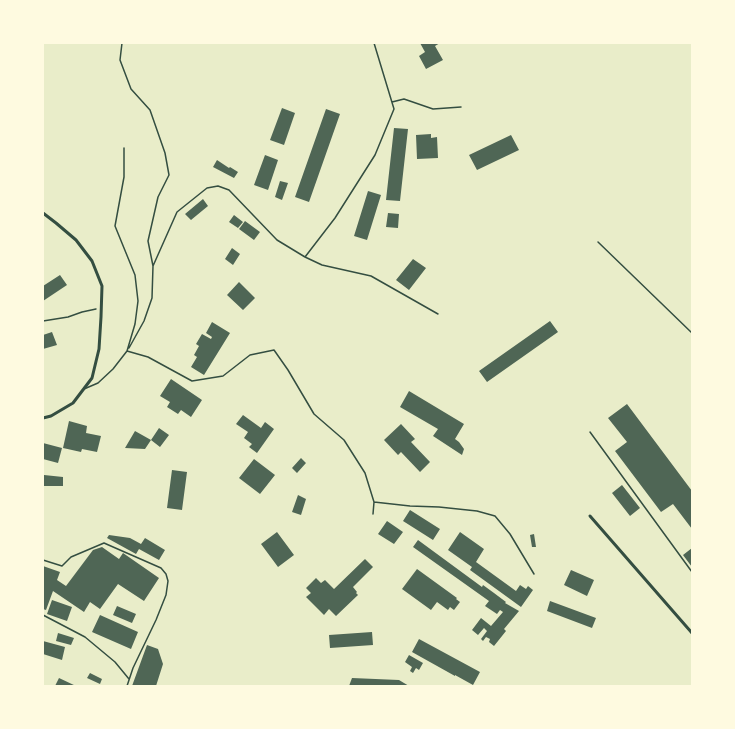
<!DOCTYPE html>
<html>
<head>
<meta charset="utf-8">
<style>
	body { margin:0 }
	#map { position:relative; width:735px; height:729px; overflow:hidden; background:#e9edc9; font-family:"Work Sans",sans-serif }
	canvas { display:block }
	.frame { position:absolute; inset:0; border:44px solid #fefae0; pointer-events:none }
</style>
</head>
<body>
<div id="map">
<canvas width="735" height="729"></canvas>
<div class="frame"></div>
</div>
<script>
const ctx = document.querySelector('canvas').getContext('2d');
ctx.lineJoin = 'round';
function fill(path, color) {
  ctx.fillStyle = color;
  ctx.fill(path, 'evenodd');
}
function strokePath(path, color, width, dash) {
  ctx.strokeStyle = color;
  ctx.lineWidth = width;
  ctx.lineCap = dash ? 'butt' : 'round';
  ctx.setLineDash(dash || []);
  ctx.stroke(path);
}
fill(new Path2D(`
	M420,43H440L435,46L443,60L426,69L419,56L425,52Z
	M282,108L295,113L284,145L270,140Z
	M326,109L340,114L309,202L295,197Z
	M394,128L408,129L400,201L386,200Z
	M431,134V138L437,137L438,158L417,159L416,135Z
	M511,135L519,150L477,170L469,155Z
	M265,155L278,160L268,190L254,185Z
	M217,160L229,168L230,167L238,172L234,178L213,167Z
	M280,181L288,183L282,200L275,197Z
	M368,191L381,195L367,240L354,236Z
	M203,199L208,206L191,220L185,214Z
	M388,213L399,214L398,228L386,227Z
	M234,215L243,222L238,228L229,222Z
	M245,221L260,232L254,240L239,229Z
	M232,248L240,254L233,265L225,259Z
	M413,259L426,268L409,290L396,280Z
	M60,275L67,285L43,301V286Z
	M239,282L255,298L243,310L227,295Z
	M550,321L558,332L487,382L479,371Z
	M212,322L230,333L204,375L191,367L197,357L194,355L199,346L196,344L202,334L211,339L212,337L206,333Z
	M52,332L57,345L43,349V335Z
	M171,379L202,400L191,417L181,410L178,414L167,407L170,402L160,396Z
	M409,391L464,424L455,439L459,442L464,449L462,455L433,436L438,429L400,407Z
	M627,404L692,491V529L673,504L661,512L615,451L627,442L608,418Z
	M243,415L261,428L265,422L274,429L257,453L249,447L252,444L244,438L248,432L236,424Z
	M69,421L87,426L86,433L101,436L97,452L82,449L81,452L63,448Z
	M401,424L415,439L411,442L430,462L420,472L401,452L398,455L384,440Z
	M159,428L169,435L160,447L151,440Z
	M135,431L151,440L145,449L125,448Z
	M43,443L62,448L58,463L43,459Z
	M301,458L306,463L297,473L292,468Z
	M254,459L275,475L260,494L239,478Z
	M43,470H44V475L63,477V486H43Z
	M172,470L187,472L182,510L167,508Z
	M622,485L640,508L630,516L612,493Z
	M298,495L306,499L301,515L292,512Z
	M410,510L440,529L433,540L403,521Z
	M387,521L403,532L394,544L378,534Z
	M277,532L294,555L278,567L261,544Z
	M460,532L484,549L476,562L516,591L520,585L526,589L528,586L533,590L521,607L470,570L472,567L448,550Z
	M534,534L536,547H532L530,535Z
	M109,535L130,538L141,544L145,538L165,550L159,560L139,549L136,554L107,538Z
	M418,540L482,587L483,585L494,593L506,602L505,603L519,611L504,629L506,631L494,646L489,642L490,639L486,637L483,641L481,639L487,631L484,628L478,635L472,630L481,618L491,626L503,612L500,610L497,614L485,606L489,601L413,547Z
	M102,547L119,559L123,553L159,578L144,601L118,584L100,609L90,602L84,612L53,591L46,610L43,609V566L60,572L57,580L66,586L93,550Z
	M692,548V567L683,555Z
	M365,559L373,567L353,587L357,592L356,593L358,595L336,616L329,609L324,615L306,597L311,593L306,588L316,578L321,583L325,580L334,589Z
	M417,569L457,598L456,599L460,602L454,610L450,607L448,610L437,602L431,610L402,589Z
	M571,570L594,580L587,596L564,585Z
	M52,600L72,607L67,621L47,614Z
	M550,601L596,618L592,628L547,611Z
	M117,606L136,614L132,623L113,615Z
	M100,615L138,632L131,649L92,632Z
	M372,632L373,645L330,648L329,635Z
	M58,633L74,638L71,645L56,641Z
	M419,639L480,672L473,685L455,675V676L412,652Z
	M43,641L65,647L62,660L43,654Z
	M147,645L158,649L163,664L156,686H132Z
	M409,655L423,663L419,670L416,668L413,673L410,671L412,667L405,662Z
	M90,673L102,679L100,684L87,678Z
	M59,678L76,686H55Z
	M352,678L399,680L409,686H349Z`), '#4f6655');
strokePath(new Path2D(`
	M43,321L68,317L82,312L96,309`), '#344e41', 1.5);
strokePath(new Path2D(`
	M122,43L120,60L131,89L150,110L165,153L169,175L158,197L148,241L153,266L152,298L144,321L129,348
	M392,102L404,99L433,109L461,107
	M124,148V177L115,226L135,275L138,301L135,324L127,351L148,357L192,381L223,376L250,355L274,350L288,370L314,414L344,440L365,473L374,502L373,514
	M598,242L692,333
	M305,257L335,218L375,155L394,109L374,43
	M153,266L177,212L207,188L218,186L229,190L277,240L305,257L322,265L371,276L438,314
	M84,389L98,383L113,369L127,351
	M590,432L692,572
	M374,502L410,506L439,507L477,511L495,516L510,534L534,574
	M43,560L62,566L71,557L104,543L161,568L166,574L168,581L166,595L156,620L133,668L127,686
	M43,615L85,637L115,662L129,679`), '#344e41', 1.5);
strokePath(new Path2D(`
	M43,213L56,223L76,240L92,261L102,286L101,317L99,349L92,378L73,403L51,416L43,418
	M590,516L692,633`), '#344e41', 3);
</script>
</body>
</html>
